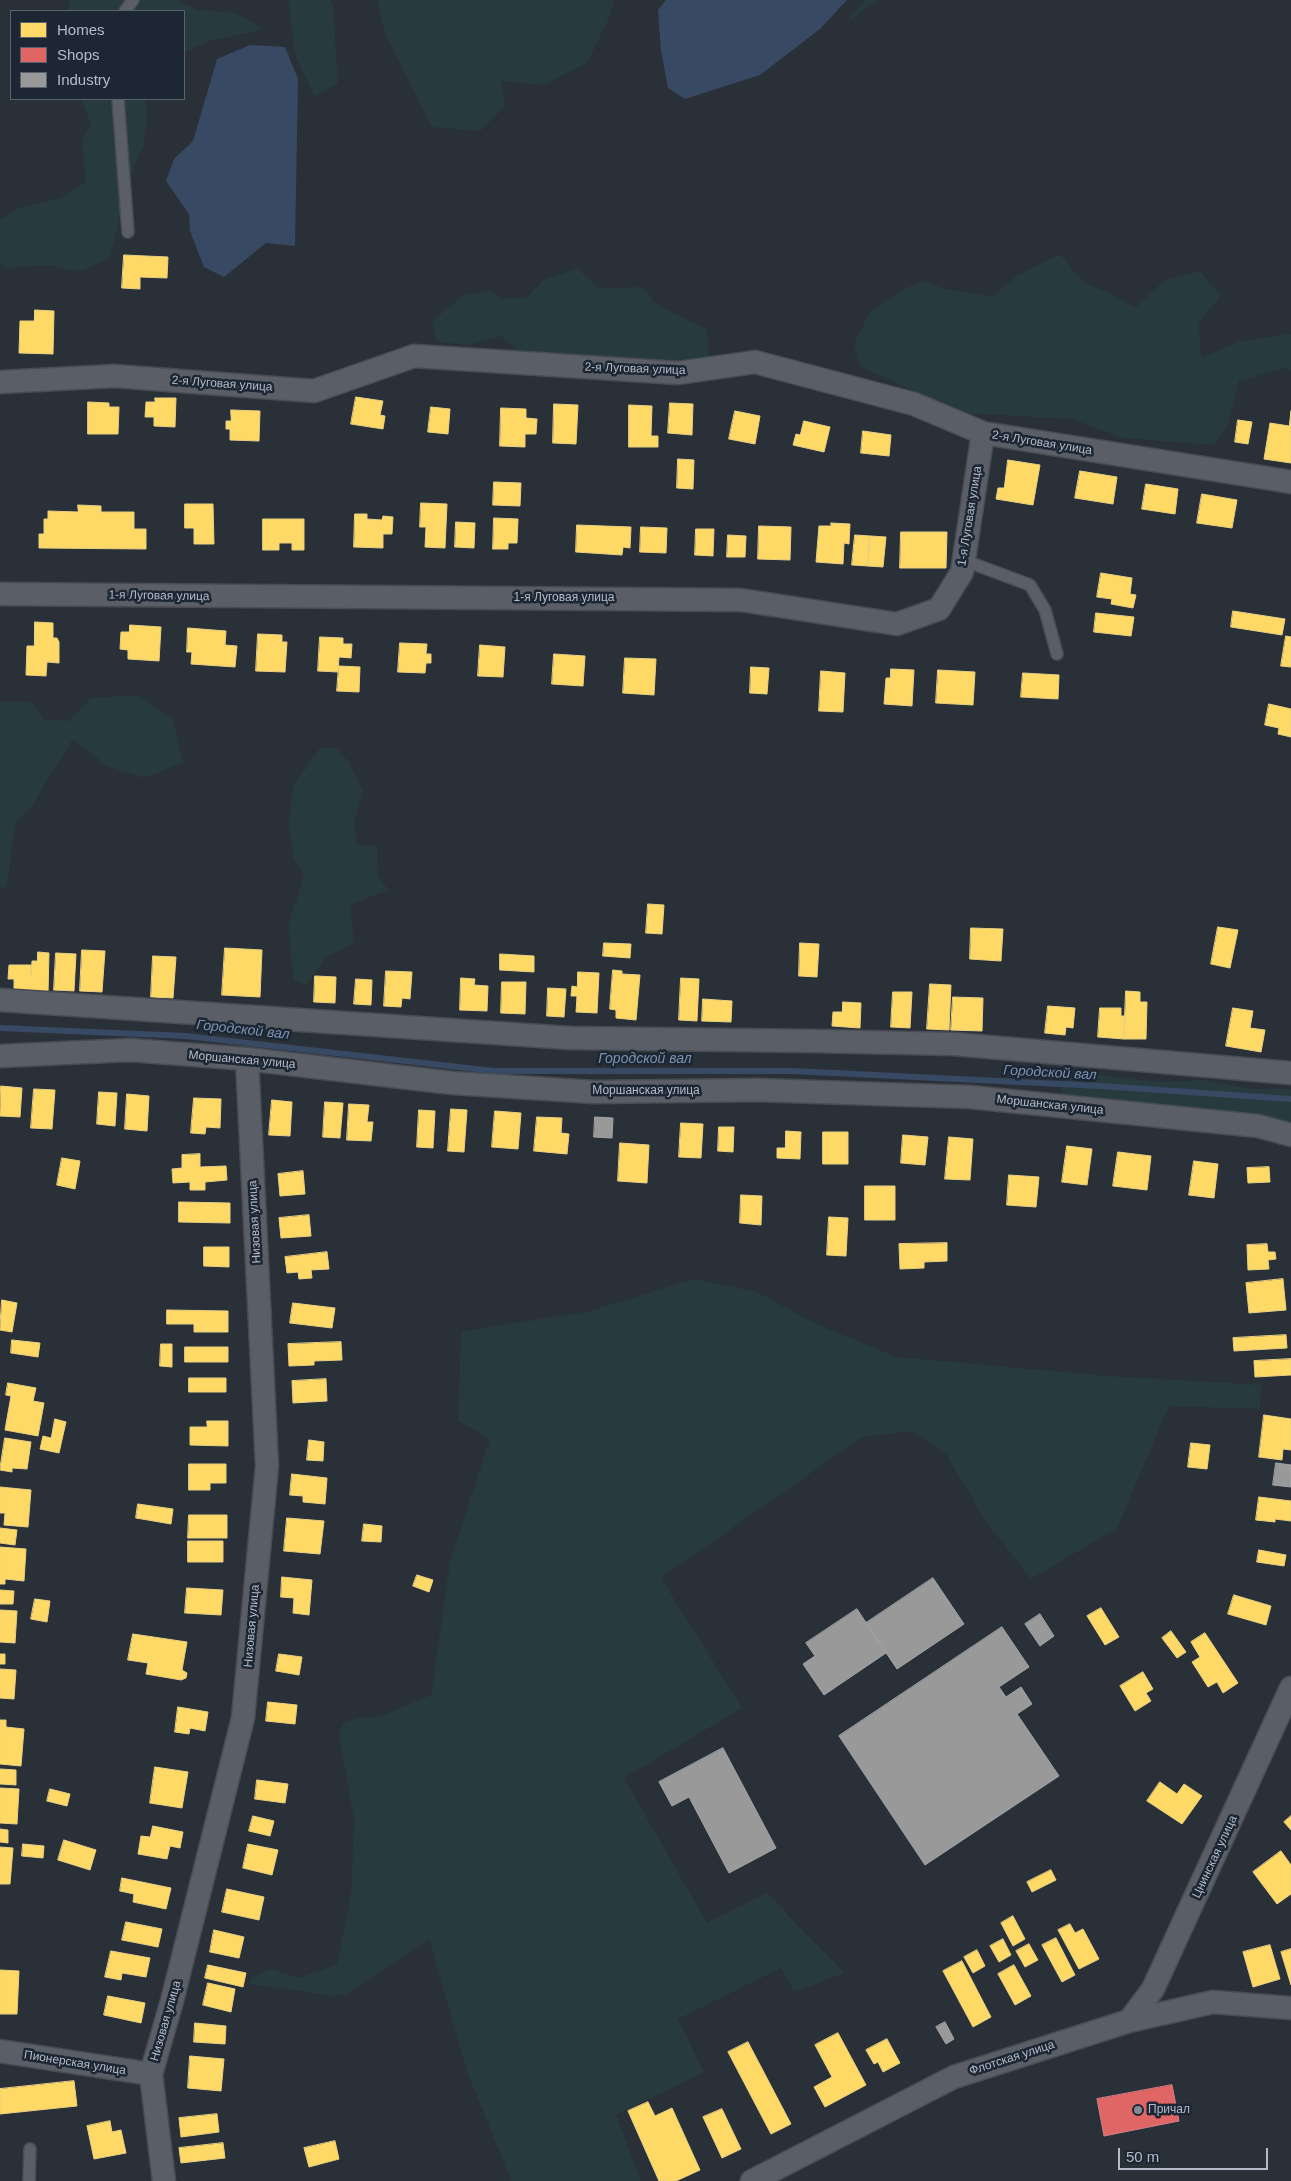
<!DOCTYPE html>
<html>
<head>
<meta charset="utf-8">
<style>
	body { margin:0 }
	#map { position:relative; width:1291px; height:2181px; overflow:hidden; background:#2a3038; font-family:Arial,sans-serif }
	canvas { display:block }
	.legend { position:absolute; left:10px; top:10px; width:175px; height:90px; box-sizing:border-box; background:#1d2633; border:1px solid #59626f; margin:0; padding:6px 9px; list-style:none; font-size:15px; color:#b4bcc9 }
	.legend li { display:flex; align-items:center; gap:10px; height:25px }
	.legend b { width:25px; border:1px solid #59626f }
	.scale { position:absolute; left:1118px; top:2148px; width:150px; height:22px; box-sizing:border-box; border:2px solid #b4bcc9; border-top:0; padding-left:6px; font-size:15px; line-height:18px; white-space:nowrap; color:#b4bcc9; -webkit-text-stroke:4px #1d2633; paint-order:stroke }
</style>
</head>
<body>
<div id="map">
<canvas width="1291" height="2181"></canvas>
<ul class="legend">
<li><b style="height:14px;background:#ffd966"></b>Homes</li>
<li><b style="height:14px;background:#e06666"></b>Shops</li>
<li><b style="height:14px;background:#999"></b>Industry</li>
</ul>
<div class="scale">50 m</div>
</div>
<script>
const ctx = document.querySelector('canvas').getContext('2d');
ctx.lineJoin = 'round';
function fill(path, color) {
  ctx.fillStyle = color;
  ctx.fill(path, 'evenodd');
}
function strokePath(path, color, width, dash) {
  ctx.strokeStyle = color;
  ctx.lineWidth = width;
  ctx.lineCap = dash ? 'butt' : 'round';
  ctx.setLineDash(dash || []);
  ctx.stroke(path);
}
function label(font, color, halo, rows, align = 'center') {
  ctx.font = font + ' Arial,sans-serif';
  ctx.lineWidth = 5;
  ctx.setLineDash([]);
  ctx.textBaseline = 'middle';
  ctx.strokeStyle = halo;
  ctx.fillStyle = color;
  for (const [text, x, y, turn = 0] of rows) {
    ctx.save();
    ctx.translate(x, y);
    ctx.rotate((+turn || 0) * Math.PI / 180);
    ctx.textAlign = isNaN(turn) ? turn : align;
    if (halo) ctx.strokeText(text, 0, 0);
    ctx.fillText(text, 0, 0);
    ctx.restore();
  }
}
fill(new Path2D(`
	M71,0H181L179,2L199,10L235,13L264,29L206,42L184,53V11H67Z
	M288,0H331L333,5L338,83L315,96L296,58Z
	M377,0H614L608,20L587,63L544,85L501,81L505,106L480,131L432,127L385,33Z
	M865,0H879L844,24Z
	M81,99H145L147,115L143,147L124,190L118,226L109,259L78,272L49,265L5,268L0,263V220L19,208L61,198L86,182L82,141L91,123Z
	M1060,254L1083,282L1112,294L1135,308L1164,281L1199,271L1221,295L1199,324L1201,358L1241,341L1291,334V371L1284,368L1239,381L1228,423L1215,445L1123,438L1072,419L962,413L861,367L854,344L870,312L903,289L924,281L945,289L992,297L1017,276Z
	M577,268L598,288L641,287L659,306L707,330L709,356L674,364L532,356L517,350L502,336L469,345L437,342L432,321L463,296L491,290L504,299L526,298L544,280Z
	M138,695L173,719L183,763L144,778L107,766L73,739L31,807L15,824L7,887L0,888V702H31L44,719L69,721L91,698Z
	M320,748H336L348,761L363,791L354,822L357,846H377L378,875L388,890L350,905L354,943L326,957L306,985L294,981L288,925L304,877L293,857L289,823L293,787Z
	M1093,1074L1155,1082L1202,1080L1251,1089H1291V1127L1061,1096L1064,1076Z
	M694,1279L757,1292L814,1323L897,1357L1108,1376L1261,1385L1260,1409L1169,1406L1117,1528L1031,1579L986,1522L946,1454L914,1431L862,1437L661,1578L742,1708L624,1778L707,1923L767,1893L844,1973L794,1992L781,1968L678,2019L704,2072L616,2115L641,2181H511L466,2069L429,1939L346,1994L335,1996L251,1984V1978L271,1969L299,1978L337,1965L351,1895L354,1820L339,1733L344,1723L358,1718L379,1717L431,1695L450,1561L490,1439L458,1421L461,1332L590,1311Z`), '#273a3e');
fill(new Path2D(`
	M666,0H847L820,29L760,75L685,99L668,88L661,51L658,10Z
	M250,45L285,47L298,79L295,246L266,243L224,277L204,267L190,231L189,214L166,181L174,159L193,141L217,59Z`), '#384963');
const homes = new Path2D(`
	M124,255L168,257L167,278L140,277V289L122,288Z
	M35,310L54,311L53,354L19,353L20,321H34Z
	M356,397L383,401L380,415L385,416L383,429L351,424Z
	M155,398H176L175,427L154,426V417H145L146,402H155Z
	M88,402L109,403V407H119L118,434H88Z
	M670,403L693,404L692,435L668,433Z
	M554,404L578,405L576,444L553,443Z
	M629,405L652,406L651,436H658V447H629Z
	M431,407L450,409L448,434L428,432Z
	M501,408L526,409V418L537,419L536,434H525V447L500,446Z
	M231,410L260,411L259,441L230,440V429H226V421H231Z
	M735,411L760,416L755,444L729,439Z
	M1291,411V463L1264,459L1270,423L1289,426Z
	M1238,420L1252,422L1248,444L1235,442Z
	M804,421L830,427L824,452L793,445L796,434L800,435Z
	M863,431L891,435L889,456L861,453Z
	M678,459L694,460L693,489L677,488Z
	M1008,460L1040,465L1033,505L996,499L998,488H1004Z
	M1080,471L1117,477L1113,504L1075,498Z
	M494,482L521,483L520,506L493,505Z
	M1146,484L1178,489L1175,514L1142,509Z
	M1202,494L1237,500L1232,528L1197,523Z
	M421,503L447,504L445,548L425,547L426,527H420Z
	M185,504H213L214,544H194V528H185Z
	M78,505L101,506V512H134V529H146V549L39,548V534H44V519H48V511L78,512Z
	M355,514H367V519L382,520L383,516L393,517L392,534H383V548L354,547Z
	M494,518L518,519L517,543H508V549H493Z
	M263,519H304V550H292V543H279V550H263Z
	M456,522L475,523L474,548L455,547Z
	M831,523L850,524L849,544L844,543L843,564L816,562L819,526H831Z
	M577,525L631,527L630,548L623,547L622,555L576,552Z
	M759,526L791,527L790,560L758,559Z
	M641,527L667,528L666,553L640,552Z
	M696,529H714L713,556L695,555Z
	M901,532H947L946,568H900Z
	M728,535L746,536L745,557H727Z
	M855,535L870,536L868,566L852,565Z
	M870,536L886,537L883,567L868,566Z
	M1101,573L1132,578L1130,594L1136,595L1133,608L1111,604L1112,599L1097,597Z
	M1233,611L1285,619L1282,635L1231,627Z
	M1096,613L1134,617L1131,636L1094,632Z
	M35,622L53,623V638H57L59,642V663L47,662L46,676L26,675L27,646H34Z
	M130,625L161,627L159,661L128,659V650L120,649L121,632H129Z
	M188,628L226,631L225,645L237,646L235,667L191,664L192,652H187Z
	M258,634L282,635V642H287L285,672L256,671Z
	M1286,636L1291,637V667L1281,666Z
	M320,637L343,638V644H352L351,658L339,657L338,672L318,671Z
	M400,643L427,644L426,654H431V663H426L425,673L398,672Z
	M480,645L505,647L503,677L478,676Z
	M554,654L585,656L583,686L552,684Z
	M625,658L656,659L654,695L623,693Z
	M339,666L360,667L359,692L337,691Z
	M751,667L769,668L767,694L750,693Z
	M891,669L914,670L912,706L884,704L886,678H890Z
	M938,670L975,672L973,705L936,703Z
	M821,671L845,673L843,712L819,711Z
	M1023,673L1059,675L1058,699L1021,697Z
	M1269,704L1291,709V737L1278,734L1279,728L1265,725Z
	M648,904L664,905L662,934L646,933Z
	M1218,927L1238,930L1230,968L1211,964Z
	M971,928L1003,929L1001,961L970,959Z
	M604,943L631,944L630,958L603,956Z
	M800,943L819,944L817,977L799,976Z
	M225,948L262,950L260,997L222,995Z
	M82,950L105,951L102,992L80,991Z
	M38,952L49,953L48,994L14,993V979H8L9,965H31V975L32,961H37Z
	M56,953L76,954L74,991L54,990Z
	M500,954L534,956V972L500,970Z
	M153,956L176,957L173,998L151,997Z
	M613,970L622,971V974L640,975L636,1020L616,1018V1010L610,1009Z
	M386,971L412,972L410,999L402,998L401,1007L384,1006Z
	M578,972L599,973L597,1013L576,1012L577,996H571L572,986L577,987Z
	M315,976L336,977L335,1003L314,1002Z
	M461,978L475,979L474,985L488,986L487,1011L460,1010Z
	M681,978L699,979L697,1021L679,1020Z
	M356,979L372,980L371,1005L354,1004Z
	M502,982H526L525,1014L501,1013Z
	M930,984L951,985L949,1030L927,1029Z
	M548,988L566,989L564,1017L547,1016Z
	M1126,991L1140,992V1002H1147L1146,1039H1124Z
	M893,992H912L910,1028L891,1027Z
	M953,997L983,998L982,1031L951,1030Z
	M703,999L732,1001L731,1022L702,1021Z
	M843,1002L861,1003L860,1028L832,1026L833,1012H842Z
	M1048,1006L1075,1008L1073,1028L1066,1027L1065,1035L1045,1033Z
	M1100,1008H1121V1016H1125L1124,1039L1098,1037Z
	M1233,1008L1253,1011L1250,1028L1265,1030L1261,1052L1226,1046Z
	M1,1086L22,1088L20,1117L0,1116Z
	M34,1089L55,1090L52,1129L31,1128Z
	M99,1092L117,1093L115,1126L97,1124Z
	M127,1094L149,1096L147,1131L125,1129Z
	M194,1098L221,1099L220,1128L206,1127L205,1134L191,1133Z
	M272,1100L292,1102L290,1136L269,1135Z
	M325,1102L343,1103L340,1138L323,1137Z
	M349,1104L369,1105L367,1122H373L371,1141L347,1140Z
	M451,1109L467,1110L464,1152L448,1151Z
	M419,1110L435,1111L433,1148L417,1147Z
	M495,1111L521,1113L518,1149L492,1147Z
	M537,1117L562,1118L561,1133L569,1134L567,1154L534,1151Z
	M681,1123L703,1124L701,1158L679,1157Z
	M719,1127H734L733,1152L718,1151Z
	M786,1131L801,1132L800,1159L777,1158V1148H785Z
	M823,1132H848V1164H823Z
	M903,1135L928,1137L925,1165L901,1163Z
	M949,1137L973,1139L970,1180L945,1179Z
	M620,1143L649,1145L647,1183L618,1181Z
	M1067,1146L1092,1149L1087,1185L1062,1182Z
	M1118,1152L1151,1156L1147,1190L1113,1186Z
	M200,1154V1167L226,1166L227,1180L205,1182V1190H190V1182L173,1183L172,1169L182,1168V1155Z
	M62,1158L80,1161L75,1189L57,1185Z
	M1194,1161L1218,1164L1214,1198L1189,1195Z
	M1269,1167L1270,1182L1248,1183L1247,1168Z
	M303,1171L305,1194L280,1196L278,1174Z
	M1009,1175L1039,1177L1036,1207L1007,1205Z
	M865,1186H895V1220H865Z
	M741,1195L762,1196L761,1225L740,1223Z
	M179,1202L230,1203V1223L179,1222Z
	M309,1215L311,1236L281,1238L279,1218Z
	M829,1217L848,1218L846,1256L827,1255Z
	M947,1243V1261L924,1262V1268L900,1269L899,1244Z
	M1267,1244L1268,1252H1275L1276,1259L1268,1260L1269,1269L1248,1270L1247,1245Z
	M204,1247H229V1267L204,1266Z
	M327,1252L329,1269L311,1270L312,1278L299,1279L298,1272L287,1273L285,1257Z
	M1283,1279L1286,1310L1249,1313L1246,1283Z
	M2,1300L17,1303L12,1332L0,1330Z
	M293,1303L335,1308L332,1328L290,1323Z
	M167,1310L228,1311V1332H194V1324H167Z
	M1286,1335L1287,1348L1234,1351L1233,1338Z
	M12,1340L40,1343L38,1357L11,1353Z
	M341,1342L342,1360L314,1361V1365L289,1366L288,1344Z
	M161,1344H172V1367L160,1366Z
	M185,1347H228V1362H185Z
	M1291,1359V1375L1255,1377L1254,1361Z
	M189,1378H226V1392H189Z
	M326,1379L327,1401L293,1403L292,1381Z
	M8,1383L36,1388L33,1401L44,1403L38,1436L5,1430L11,1396L6,1395Z
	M1264,1415L1291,1419V1450L1283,1449L1282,1460L1259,1457Z
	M55,1419L66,1422L59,1453L40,1449L43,1436L51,1438Z
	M207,1421H228V1446L190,1445V1427H207Z
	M5,1438L31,1442L27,1469L12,1468V1472L0,1470Z
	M309,1440L324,1442L323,1461L307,1460Z
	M1191,1443L1210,1445L1207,1469L1188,1467Z
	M189,1464H226V1483H210V1490H189Z
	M292,1474L327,1478L325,1504L303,1502V1496L290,1495Z
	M0,1487L31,1490L28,1527L4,1525L5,1513H0Z
	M1259,1497L1291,1501V1521L1275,1519V1522L1256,1520Z
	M138,1504L173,1509L171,1524L136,1518Z
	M189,1515H227V1538H188Z
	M287,1518L324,1521L320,1554L284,1551Z
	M364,1524L382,1526L381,1542L362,1541Z
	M0,1528L17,1530L15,1545L0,1543Z
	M188,1541H223V1562H188Z
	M0,1547L26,1549L24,1581L5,1579V1584H0Z
	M1259,1550L1286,1555L1284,1566L1257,1562Z
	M417,1575L433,1580L429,1592L413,1586Z
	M282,1577L312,1580L309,1615L293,1613L294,1598L281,1597Z
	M187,1588L223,1590L221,1615L185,1613Z
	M0,1590L14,1591L13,1604H0Z
	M1234,1595L1271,1606L1266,1625L1228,1614Z
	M35,1599L50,1601L47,1622L31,1619Z
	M1101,1608L1119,1637L1105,1645L1087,1616Z
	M0,1610L17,1611L15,1643L0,1642Z
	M1171,1631L1186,1652L1177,1658L1162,1638Z
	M1205,1633L1238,1683L1223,1693L1217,1682L1208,1687L1192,1662L1200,1657L1191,1642Z
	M133,1634L187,1642L182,1670L187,1673L186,1678L181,1680L146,1674L148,1663L128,1660Z
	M0,1654H5V1664H0Z
	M279,1654L302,1657L299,1675L276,1671Z
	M0,1669L16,1670L14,1699L0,1698Z
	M1143,1672L1153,1689L1146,1693L1151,1701L1135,1711L1120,1686Z
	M268,1702L297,1705L295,1724L266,1721Z
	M178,1707L208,1712L205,1731L190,1728L189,1734L175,1732Z
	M0,1720H6V1727L24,1729L21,1766L0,1764Z
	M155,1767L188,1772L182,1808L150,1803Z
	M0,1769L16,1770V1785L0,1784Z
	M257,1780L288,1784L285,1803L255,1799Z
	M1160,1782L1177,1794L1184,1784L1202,1796L1182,1824L1147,1801Z
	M0,1788L19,1789L17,1824L0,1823Z
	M50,1789L70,1794L67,1806L47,1801Z
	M253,1816L274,1821L270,1836L249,1831Z
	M1291,1816V1830L1284,1822Z
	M153,1826L183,1832L180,1848L170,1846L167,1859L138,1854L141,1836L150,1837Z
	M0,1829L8,1830V1843L0,1842Z
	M64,1840L96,1850L90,1870L58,1860Z
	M23,1844L44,1846L43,1858L22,1856Z
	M248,1844L278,1850L272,1875L243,1868Z
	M0,1847L13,1848L10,1884H0Z
	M1281,1851L1291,1865V1894L1277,1904L1253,1872Z
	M1051,1870L1056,1880L1032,1892L1027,1882Z
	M122,1878L171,1888L166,1909L133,1902L134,1894L120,1891Z
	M227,1889L264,1897L259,1920L222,1912Z
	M1013,1916L1025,1939L1013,1946L1001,1923Z
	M126,1922L162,1929L158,1947L122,1940Z
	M1070,1924L1075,1933L1083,1929L1099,1959L1079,1969L1058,1930Z
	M214,1930L244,1937L239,1958L210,1952Z
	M1056,1938L1075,1975L1062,1982L1042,1945Z
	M1003,1939L1011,1955L999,1962L990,1946Z
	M1029,1944L1038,1960L1025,1967L1016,1951Z
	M1270,1945L1280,1979L1253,1987L1243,1952Z
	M1291,1949V1985L1281,1952Z
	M977,1950L985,1966L973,1973L964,1957Z
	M111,1951L150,1958L146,1977L122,1973L121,1980L105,1977Z
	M962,1961L991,2017L973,2027L943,1971Z
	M208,1965L246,1973L243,1987L205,1978Z
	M1014,1965L1031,1996L1015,2005L998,1974Z
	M0,1970L19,1971L17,2014H0Z
	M208,1983L235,1989L231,2012L203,2005Z
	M108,1996L145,2003L141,2023L104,2015Z
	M195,2023L226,2026L225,2044L194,2042Z
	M838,2033L866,2085L825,2107L814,2087L832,2077L815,2045Z
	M887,2039L900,2063L883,2072L878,2062L874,2064L866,2050Z
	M748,2042L791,2124L771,2134L728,2052Z
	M190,2056L224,2059L221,2091L188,2088Z
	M74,2081L77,2106L0,2114V2089Z
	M648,2102L655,2116L672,2108L700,2170L676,2181H659L628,2111Z
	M722,2109L741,2149L722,2158L703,2117Z
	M217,2114L219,2132L181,2137L179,2118Z
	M110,2121L112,2132L121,2130L126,2153L94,2159L87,2126Z
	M335,2141L339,2159L309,2167L304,2148Z
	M223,2143L225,2158L181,2163L179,2148Z`);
fill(homes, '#ffd966');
strokePath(homes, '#e8d084', 1);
const shops = new Path2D(`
	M1172,2085L1179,2121L1104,2136L1097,2099Z`);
fill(shops, '#e06666');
strokePath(shops, '#d38084', 1);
const industry = new Path2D(`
	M595,1117L613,1118L612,1138L594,1137Z
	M1276,1463L1291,1465V1487L1273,1485Z
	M933,1578L964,1624L897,1669L866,1623Z
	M857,1609L886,1653L824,1695L803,1664L815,1656L806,1643Z
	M1040,1614L1054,1636L1040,1646L1025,1624Z
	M1002,1627L1029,1667L999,1687L1006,1697L1021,1687L1032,1704L1017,1714L1059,1776L925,1865L839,1736Z
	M723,1748L776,1848L729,1873L689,1797L672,1806L659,1782Z
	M945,2022L954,2039L946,2044L936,2027Z`);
fill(industry, '#999');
strokePath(industry, '#a1a4a7', 1);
strokePath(new Path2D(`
	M0,1028L186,1036L494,1071H793L1101,1086L1291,1099`), '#384963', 6);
const service = new Path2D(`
	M125,11L133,0
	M118,99L128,232
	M963,560L1030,585L1045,610L1057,654
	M29,2181L30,2149`);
const minor = new Path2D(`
	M0,382L114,376L314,391L414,356L678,373L755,362L914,404L983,433L1291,482
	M0,594L741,600L897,624L939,609L962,572L983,433
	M0,1000L570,1038L814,1041L954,1044L1291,1073
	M0,1056L130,1050L247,1059L452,1083L594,1092L757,1090L970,1097L1258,1126L1291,1135
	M1129,2021L1153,1989L1291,1688
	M0,2051L151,2074
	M164,2181L151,2074L172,2001L243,1718L267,1466L247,1059
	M752,2181L954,2077L1129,2021L1213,2002L1291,2008`);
strokePath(service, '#484c53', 14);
strokePath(minor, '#484c53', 25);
strokePath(service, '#5a5e66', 11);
strokePath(minor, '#5a5e66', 22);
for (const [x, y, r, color] of [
	[1138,2110,5,"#848b96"]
]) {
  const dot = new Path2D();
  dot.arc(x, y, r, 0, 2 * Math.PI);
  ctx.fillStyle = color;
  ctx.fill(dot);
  strokePath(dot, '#1d2633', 2);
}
label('12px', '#b4bcc9', '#1d2633', [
	["2-я Луговая улица",635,369,2],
	["2-я Луговая улица",222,384,4],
	["2-я Луговая улица",1042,443,9],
	["1-я Луговая улица",970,516,-81],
	["1-я Луговая улица",159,596,1],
	["1-я Луговая улица",564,598],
	["Моршанская улица",242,1060,5],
	["Моршанская улица",646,1091],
	["Моршанская улица",1050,1105,6],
	["Низовая улица",255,1222,-93],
	["Низовая улица",252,1626,-85],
	["Цнинская улица",1215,1857,-65],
	["Низовая улица",166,2021,-74],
	["Флотская улица",1012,2058,-18],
	["Пионерская улица",75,2063,9]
]);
label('12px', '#b4bcc9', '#1d2633', [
	["Причал",1148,2110]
], 'left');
label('italic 14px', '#7c92b1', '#1d2633', [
	["Городской вал",243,1030,6],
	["Городской вал",645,1059],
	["Городской вал",1050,1073,3]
]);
</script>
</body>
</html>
